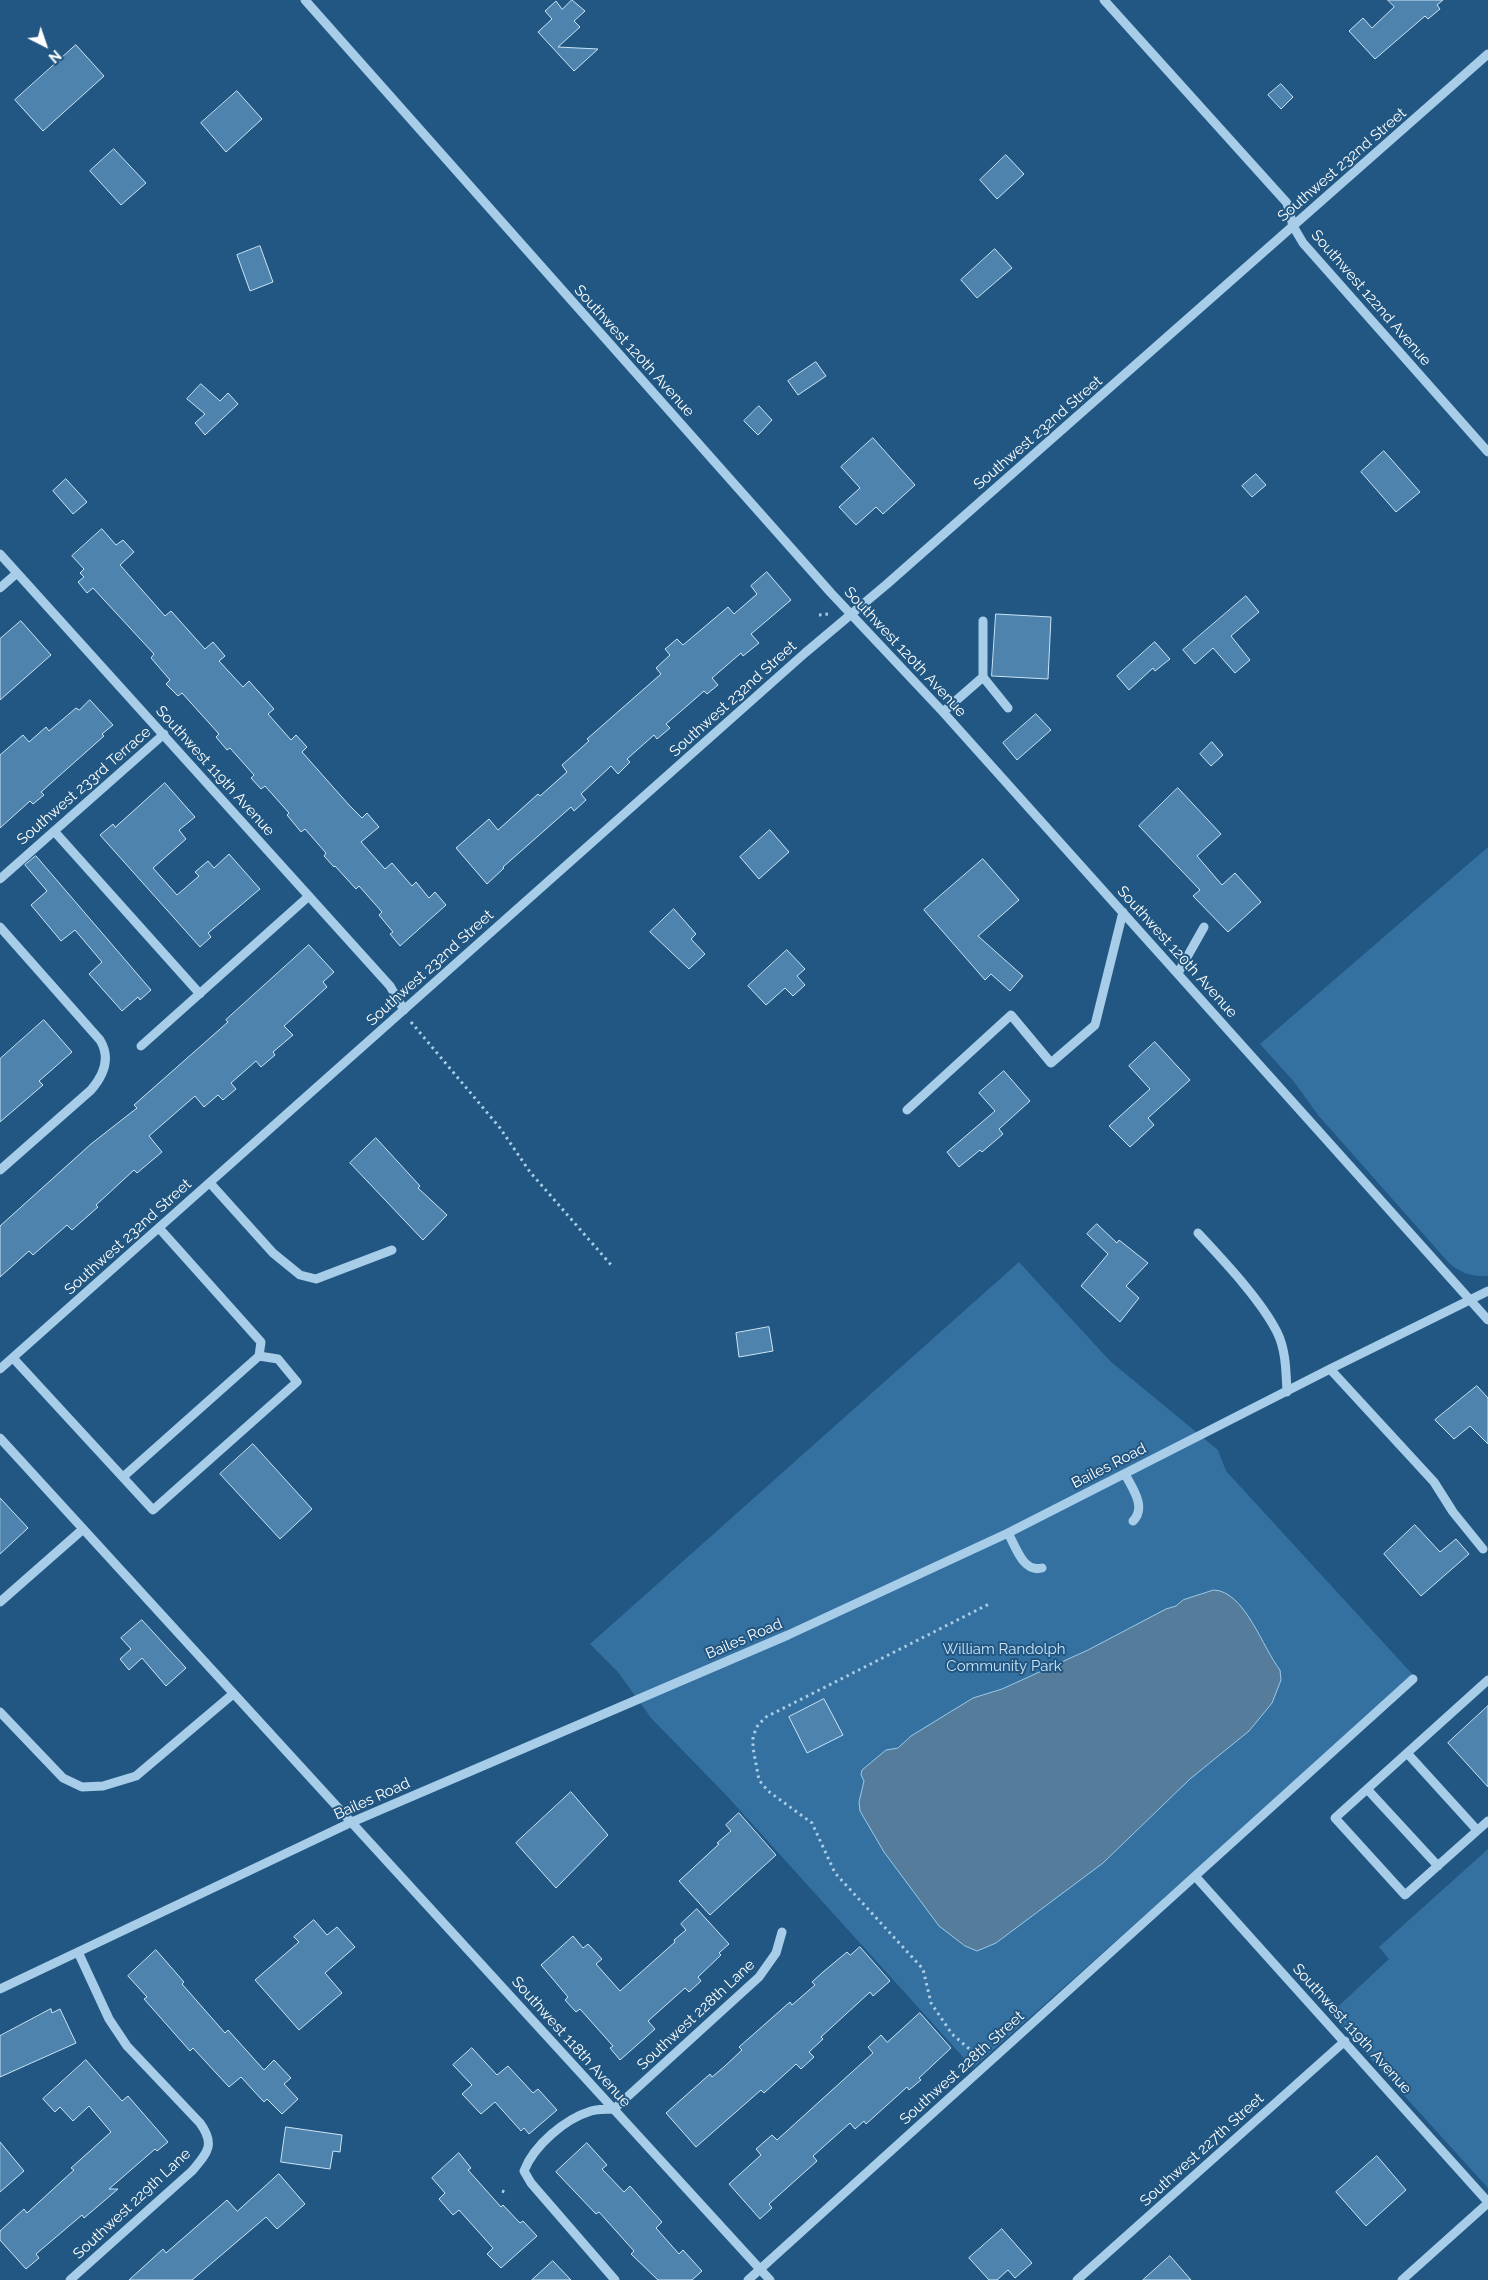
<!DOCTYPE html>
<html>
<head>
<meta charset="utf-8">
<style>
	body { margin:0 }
	#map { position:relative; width:1488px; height:2280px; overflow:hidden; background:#215782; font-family:Raleway,sans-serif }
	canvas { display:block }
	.north { position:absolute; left:20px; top:20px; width:50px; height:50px; -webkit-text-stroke:4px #215782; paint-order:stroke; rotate:139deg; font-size:14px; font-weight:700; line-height:20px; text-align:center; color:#fff }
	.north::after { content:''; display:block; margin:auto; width:18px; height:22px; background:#fff; clip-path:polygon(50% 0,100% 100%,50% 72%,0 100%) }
</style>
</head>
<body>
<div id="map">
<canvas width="1488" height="2280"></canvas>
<div class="north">N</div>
</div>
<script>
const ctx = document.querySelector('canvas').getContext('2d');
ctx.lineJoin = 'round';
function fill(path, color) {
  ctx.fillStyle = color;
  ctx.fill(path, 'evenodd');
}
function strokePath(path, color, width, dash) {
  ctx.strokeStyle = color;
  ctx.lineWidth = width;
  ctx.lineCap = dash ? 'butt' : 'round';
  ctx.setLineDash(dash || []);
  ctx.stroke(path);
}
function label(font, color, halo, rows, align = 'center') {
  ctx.font = font + ' Raleway,sans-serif';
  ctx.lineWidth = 4;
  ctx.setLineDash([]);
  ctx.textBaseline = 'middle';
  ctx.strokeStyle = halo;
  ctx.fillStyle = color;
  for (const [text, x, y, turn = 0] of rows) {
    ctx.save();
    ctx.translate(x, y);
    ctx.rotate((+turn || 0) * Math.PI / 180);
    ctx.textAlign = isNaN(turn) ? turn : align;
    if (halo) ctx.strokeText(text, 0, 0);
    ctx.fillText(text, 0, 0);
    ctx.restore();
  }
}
fill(new Path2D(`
	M1488,847V1276C1472,1277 1461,1273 1449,1263L1318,1115L1295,1083L1260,1044Z
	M1019,1262L1110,1361L1218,1450L1226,1471L1414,1676L973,2068L726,1795L651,1718L618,1672L590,1644Z
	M1488,1849V2188L1330,2014L1389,1959L1379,1947Z`), '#3571a0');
const water = new Path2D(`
	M1214,1590C1245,1591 1263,1649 1280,1670L1281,1680L1272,1703L1249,1731L1190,1779L1103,1863L996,1943L977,1951L965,1946L939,1926L884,1852L860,1811L859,1802L864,1781L861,1775L862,1770L886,1750L898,1748L911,1736L973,1698L1002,1689L1088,1650L1166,1609L1176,1606L1183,1600Z`);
fill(water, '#557d9b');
strokePath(water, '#9bc9e9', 1);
const building = new Path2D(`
	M572,0L585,11L574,21L580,27L558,47L598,49L574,71L538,32L552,19L545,11L556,1L562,9Z
	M1388,0H1443L1437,5L1440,9L1428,19L1425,16L1375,59L1349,31L1363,18L1372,28L1394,7Z
	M76,45L104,76L43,131L15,100Z
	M1281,84L1293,97L1281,109L1268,95Z
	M237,91L262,119L226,152L201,123Z
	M114,149L146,183L121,205L90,171Z
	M1006,155L1024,174L997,199L980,180Z
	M260,246L273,282L250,291L237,255Z
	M995,249L1012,268L977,298L961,280Z
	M816,362L826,376L798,395L788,381Z
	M201,384L220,401L228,393L238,404L205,435L195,423L205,414L187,399Z
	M759,406L772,420L758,435L744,421Z
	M873,438L915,485L883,514L876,507L856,525L839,507L860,488L841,467Z
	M1384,451L1420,492L1396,512L1361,472Z
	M1256,474L1266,485L1252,497L1242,486Z
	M66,479L87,502L73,514L53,491Z
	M102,529L116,545L123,540L134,552L120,565L165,616L171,611L205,649L213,642L225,656L219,661L243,687L249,681L274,709L268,714L291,740L296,735L307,747L302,752L349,805L362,818L367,813L379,827L361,842L385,869L392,863L412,886L416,882L429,898L435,892L446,905L400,946L390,934L393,932L379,915L382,912L359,886L356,889L335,866L334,867L324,856L326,853L305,829L301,832L287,815L289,813L265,786L261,789L251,778L254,775L230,748L227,750L216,737L219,734L182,693L178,696L166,684L170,680L151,658L154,654L93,588L87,593L78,582L84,577L80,573L84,569L72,556Z
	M767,572L791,600L751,634L759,643L743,656L741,653L712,678L718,685L707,694L704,691L688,705L666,724L670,728L657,739L654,735L627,759L630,762L618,774L611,766L581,794L586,800L574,811L571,807L503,867L504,868L487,884L456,848L489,819L498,830L538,794L540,796L567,772L562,765L589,741L587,739L661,674L656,668L670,655L665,649L677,639L683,645L728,607L734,614L757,594L751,586Z
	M1246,596L1259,612L1231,636L1250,660L1235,673L1213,648L1195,664L1183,650Z
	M996,614L1051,617L1048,679L992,676Z
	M21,621L51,655L0,700V639Z
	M1155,642L1170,659L1155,671L1153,668L1129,690L1117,676Z
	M90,700L113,725L102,734L104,736L41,792L44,795L33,804L30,801L0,828V755L23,735L29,742L46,727L49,731L76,708L79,710Z
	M1036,714L1051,730L1017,760L1003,743Z
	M1212,742L1223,755L1211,766L1200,754Z
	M165,783L195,817L179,830L186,839L153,868L177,895L199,876L195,872L208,861L214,868L229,854L260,889L208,933L211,937L200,947L100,835L113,824L115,827Z
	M1178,788L1221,834L1197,856L1222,885L1235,873L1261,902L1228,932L1193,896L1200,890L1139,826Z
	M770,830L789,852L759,879L740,857Z
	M36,856L151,990L140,1000L138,997L122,1011L89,974L102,962L75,930L61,941L31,905L47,891L25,865Z
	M983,859L1019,900L978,936L1023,976L1010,991L991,974L985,980L924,910Z
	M674,909L696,934L691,939L705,954L689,969L650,932Z
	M309,945L334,972L323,982L327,987L284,1026L293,1035L273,1052L275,1055L261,1067L256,1061L231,1083L236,1089L223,1100L218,1095L204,1107L195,1096L149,1136L162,1152L137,1173L134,1170L96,1205L98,1207L72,1230L67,1225L33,1255L29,1251L0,1277V1226L91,1144L137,1108L134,1105L228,1022L226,1020Z
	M787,950L805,969L797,976L805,985L793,996L785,988L766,1005L748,986Z
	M44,1020L72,1052L39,1081L43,1085L0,1122V1059Z
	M1155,1042L1190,1080L1148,1118L1154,1125L1130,1147L1109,1126L1150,1089L1129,1066Z
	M1004,1071L1030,1101L999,1129L1003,1134L982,1152L980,1150L959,1167L947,1152L995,1111L979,1093Z
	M376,1138L420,1186L418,1188L447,1215L423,1240L350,1163Z
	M1097,1224L1117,1243L1119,1240L1148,1263L1126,1286L1139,1298L1120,1322L1081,1286L1108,1254L1087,1234Z
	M769,1327L773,1351L739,1357L736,1333Z
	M1477,1386L1488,1398V1444L1470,1426L1454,1439L1435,1420Z
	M253,1444L312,1509L280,1539L220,1474Z
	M0,1498L28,1528L0,1554Z
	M1415,1525L1440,1552L1456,1539L1469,1554L1421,1596L1384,1554Z
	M142,1620L186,1668L166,1686L142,1658L129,1670L120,1659L131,1649L121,1638Z
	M824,1699L843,1735L807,1753L789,1717Z
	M1488,1706V1787L1448,1743Z
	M571,1792L608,1835L556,1888L516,1843Z
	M739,1813L776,1855L710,1915L679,1881L719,1844L717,1843L731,1831L726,1825Z
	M697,1909L729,1944L719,1953L721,1955L698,1977L701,1981L689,1992L685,1988L648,2021L655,2029L620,2060L610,2048L613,2046L580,2009L576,2012L565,2000L568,1997L541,1965L573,1936L583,1948L588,1944L602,1959L596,1964L620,1991L675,1942L674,1940L686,1930L681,1924Z
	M314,1920L327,1935L337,1927L355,1947L325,1973L342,1993L299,2030L255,1980L299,1942L294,1937Z
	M860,1947L890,1981L873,1996L870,1992L821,2037L823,2039L809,2052L814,2057L801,2069L796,2064L764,2093L761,2090L696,2147L666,2113L710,2074L712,2077L725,2066L742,2050L739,2047L790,2002L792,2005L815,1985L812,1982L823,1972L847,1952L850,1955Z
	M156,1950L184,1982L182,1984L225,2033L228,2030L264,2070L274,2060L291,2078L284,2084L298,2099L282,2114L267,2099L264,2102L241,2077L229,2087L193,2048L190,2051L144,1999L147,1997L128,1976Z
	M51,2009L52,2013L60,2009L76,2043L0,2077V2036Z
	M920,2013L951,2048L919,2078L921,2080L909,2090L907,2087L866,2124L864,2121L855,2129L850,2123L813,2156L817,2161L769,2204L772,2208L760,2219L729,2184L761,2155L756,2149L772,2135L777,2140L873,2053L868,2047L881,2035L887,2042Z
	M472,2048L497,2075L508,2066L533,2093L538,2089L557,2110L529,2134L524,2128L521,2131L495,2102L481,2114L462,2094L472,2085L453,2065Z
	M86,2060L122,2101L128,2096L168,2142L157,2151L155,2149L109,2189H118L84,2218L82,2215L36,2254L39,2258L26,2269L0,2240V2231L24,2209L27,2213L74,2170L71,2168L111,2132L89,2106L73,2121L60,2107L55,2112L43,2099Z
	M286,2127L342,2135L340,2152L333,2151L330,2169L281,2162Z
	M0,2142L24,2171L0,2192Z
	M587,2143L607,2165L602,2169L624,2192L630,2186L662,2222L656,2228L679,2254L683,2250L702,2271L692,2280H658L631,2254L634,2251L599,2212L596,2214L556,2172Z
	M459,2153L471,2168L468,2170L501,2207L503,2205L520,2223L523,2221L537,2236L501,2268L487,2254L493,2248L459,2210L453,2215L439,2199L445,2193L432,2178Z
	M1377,2156L1406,2190L1366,2226L1336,2192Z
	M279,2174L305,2204L277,2229L266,2217L192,2280H129L163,2249L166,2253L227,2200L237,2211Z
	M1002,2229L1032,2263L1015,2278L1008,2270L997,2280H989L969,2258Z
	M1170,2256L1191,2280H1143Z
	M553,2261L571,2280H532Z`);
fill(building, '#4d83ac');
strokePath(building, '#cbe4f6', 1);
strokePath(new Path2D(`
	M819,615L829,614
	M411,1022L500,1128L530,1172L612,1266
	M974,2053L952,2034L931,2003L923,1969L835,1873L812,1823L768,1791L759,1780L753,1748V1736L758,1725L766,1717L991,1603
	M502,2191L508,2193`), '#a7cde8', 3, [2.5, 4]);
strokePath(new Path2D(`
	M305,0L831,593L943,712L1488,1320
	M1104,0L1287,203L1293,226L1303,243L1488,452
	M0,554L390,986L404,1010
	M0,588L17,573
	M983,677L1008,708
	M943,712L983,677V621
	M54,831L200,994
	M0,879L164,734
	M0,927L100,1040C111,1058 104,1075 91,1090L0,1170
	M1178,973L1204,927
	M141,1046L309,896
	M907,1110L1011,1015L1051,1063L1095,1025L1123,912
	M210,1183L273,1253L300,1275L316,1279L392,1250
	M1198,1233C1223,1260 1261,1300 1277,1332C1286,1350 1286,1372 1287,1392
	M13,1358L153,1510L297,1382L278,1359L259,1356L261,1342L159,1228
	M0,1369L805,653L887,584L1488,54
	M1330,1369L1434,1482L1453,1512L1483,1549
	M0,1438L770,2280
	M1125,1474C1132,1488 1147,1507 1133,1521
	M123,1477L259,1356
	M1008,1533C1016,1547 1023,1573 1042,1568
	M0,1602L82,1530
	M1488,1680L1335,1818L1405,1895L1488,1821
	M0,1712L63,1778L82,1787L103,1786L136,1776L233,1694
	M1407,1753L1477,1830
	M1367,1789L1438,1866
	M1195,1876L1488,2202
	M0,1989L352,1822L788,1635L1008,1533L1330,1369L1488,1291
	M614,2109C607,2109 598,2109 591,2111C565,2119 534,2145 524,2171L531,2183L615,2280
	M614,2109L759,1977L776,1953L782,1932
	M70,2280L192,2171C207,2153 216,2145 200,2123L127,2046L109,2019L78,1952
	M748,2280L1413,1679
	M1077,2280L1345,2041
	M1402,2280L1488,2203`), '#a7cde8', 9);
label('15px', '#fff', '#215782', [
	["Southwest 232nd Street",1342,165,-41],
	["Southwest 122nd Avenue",1371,298,49],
	["Southwest 120th Avenue",634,351,48],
	["Southwest 232nd Street",1038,433,-41],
	["Southwest 120th Avenue",905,652,47],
	["Southwest 232nd Street",733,699,-42],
	["Southwest 119th Avenue",215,771,48],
	["Southwest 233rd Terrace",84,786,-41],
	["Southwest 120th Avenue",1177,952,48],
	["Southwest 232nd Street",430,968,-42],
	["Southwest 232nd Street",128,1237,-42],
	["Bailes Road",1109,1466,-27],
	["Bailes Road",744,1639,-23],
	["Bailes Road",372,1799,-24],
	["Southwest 228th Lane",696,2015,-43],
	["Southwest 119th Avenue",1352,2029,48],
	["Southwest 118th Avenue",571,2042,48],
	["Southwest 228th Street",962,2068,-42],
	["Southwest 227th Street",1202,2150,-42],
	["Southwest 229th Lane",132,2204,-43]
]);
label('15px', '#cbe4f6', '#215782', [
	["William Randolph",1004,1649],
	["Community Park",1004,1666]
]);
</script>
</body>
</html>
